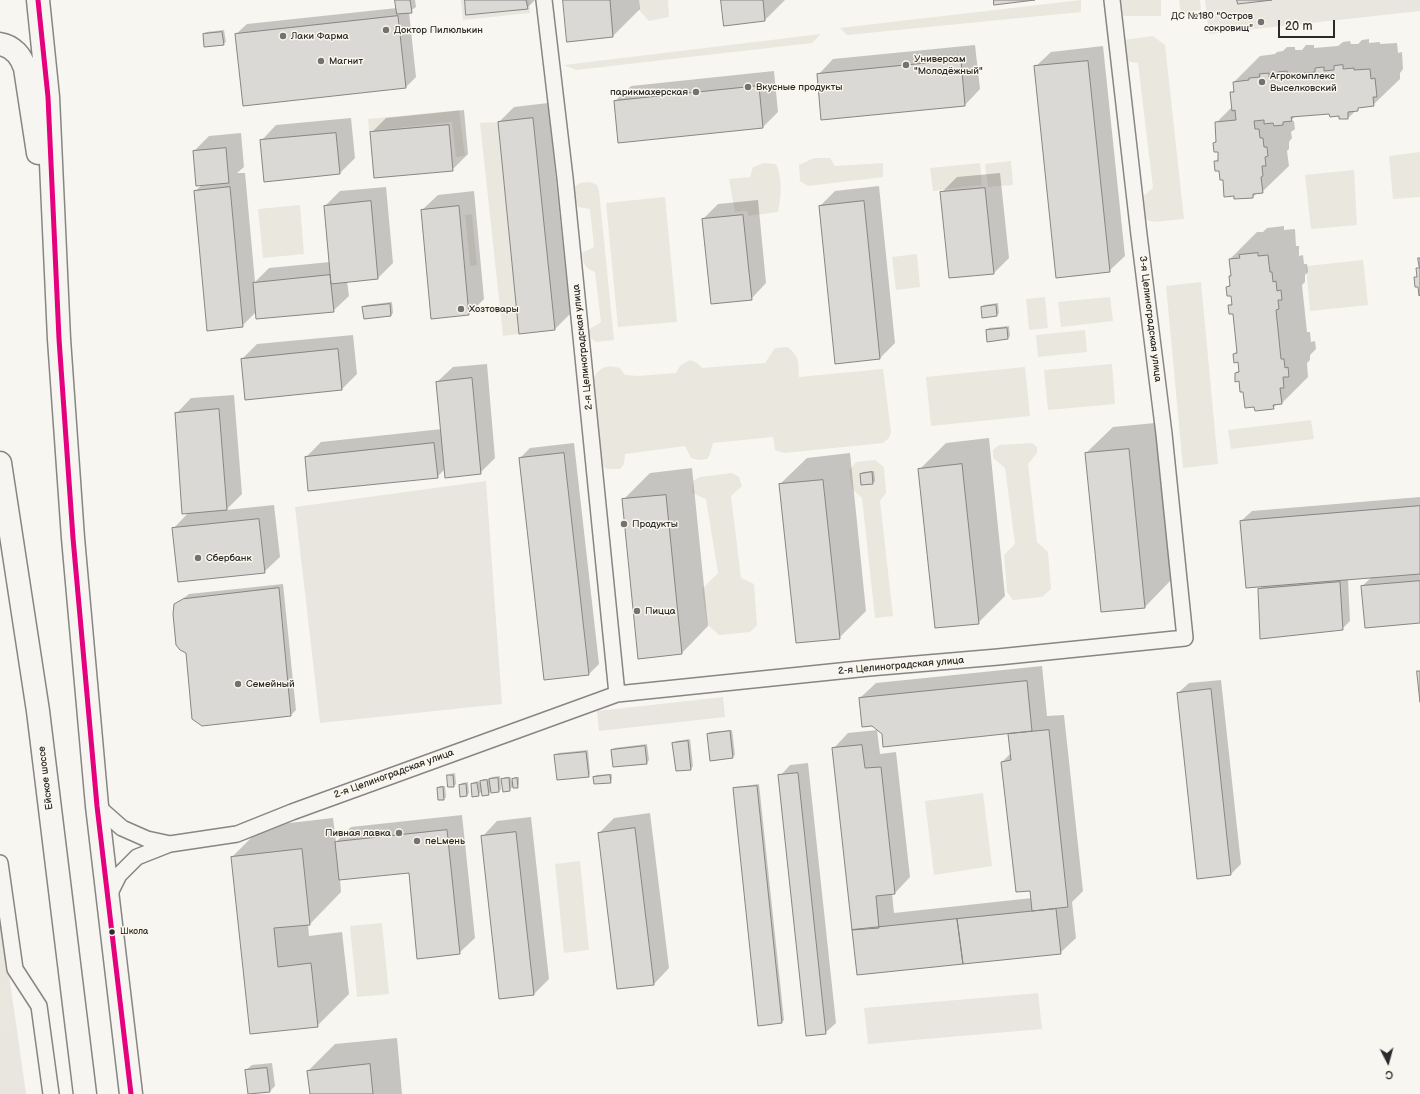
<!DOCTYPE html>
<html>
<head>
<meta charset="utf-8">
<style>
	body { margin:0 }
	#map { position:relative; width:1420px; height:1094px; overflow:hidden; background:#f8f6f0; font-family:"Balsamiq Sans",sans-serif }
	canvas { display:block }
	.north { position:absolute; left:1368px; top:1042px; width:40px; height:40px; -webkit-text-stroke:3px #fbf7ec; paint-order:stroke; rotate:174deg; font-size:11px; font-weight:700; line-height:16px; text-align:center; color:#2b2b2b }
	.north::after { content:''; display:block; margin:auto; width:14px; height:18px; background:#2b2b2b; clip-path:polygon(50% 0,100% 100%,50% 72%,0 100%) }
	.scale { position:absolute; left:1278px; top:20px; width:57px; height:18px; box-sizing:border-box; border:2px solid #2b2b2b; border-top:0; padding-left:5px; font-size:12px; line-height:14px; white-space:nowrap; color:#2b2b2b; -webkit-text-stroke:3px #fbf7ec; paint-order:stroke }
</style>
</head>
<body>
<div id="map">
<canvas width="1420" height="1094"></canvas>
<div class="north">С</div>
<div class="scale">20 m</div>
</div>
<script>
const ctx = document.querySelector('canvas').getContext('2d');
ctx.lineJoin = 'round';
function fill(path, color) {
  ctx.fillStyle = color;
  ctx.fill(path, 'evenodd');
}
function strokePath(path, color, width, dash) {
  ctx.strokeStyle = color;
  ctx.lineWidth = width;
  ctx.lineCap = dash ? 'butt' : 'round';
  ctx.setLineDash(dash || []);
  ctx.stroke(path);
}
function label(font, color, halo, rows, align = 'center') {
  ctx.font = font + ' "Balsamiq Sans",sans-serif';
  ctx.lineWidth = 3;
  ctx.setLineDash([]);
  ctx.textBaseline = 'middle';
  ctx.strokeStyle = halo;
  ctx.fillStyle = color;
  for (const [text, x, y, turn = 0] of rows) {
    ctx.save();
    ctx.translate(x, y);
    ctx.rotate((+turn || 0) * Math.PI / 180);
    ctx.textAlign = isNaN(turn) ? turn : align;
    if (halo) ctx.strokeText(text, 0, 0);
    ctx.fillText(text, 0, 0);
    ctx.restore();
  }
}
fill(new Path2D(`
	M461,0H529L530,13L463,20Z
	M1205,0H1420V11L1209,34Z
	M486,481L502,704L320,723L295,507Z
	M723,697L725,717L599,731L597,711Z
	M0,911L26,1094H0Z
	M1038,993L1042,1029L868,1044L864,1008Z`), '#e9e6df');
fill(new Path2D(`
	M639,0H668L669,17L649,21L639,10Z
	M1081,0V12L847,35L840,28Z
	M1121,0H1161V16H1123Z
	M1179,0H1200L1201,10L1181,14Z
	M821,34L812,43L576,70L564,65Z
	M1153,36L1165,45L1184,219L1154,222L1143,219L1141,198L1153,188L1138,63L1125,61L1124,40Z
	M459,110L465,156L456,157L452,122L369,131L368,119Z
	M498,122L519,334L503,336L480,123Z
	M1420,152V197L1393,199L1389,156Z
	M814,158H830L835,166L883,163V177L808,186L800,181L799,165Z
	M1011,161L1013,185L988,187L985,164Z
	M764,163L776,164C783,178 781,197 778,212L748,216L747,211L735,212L729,179L750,177L753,167Z
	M980,163L982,185L933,191L930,168Z
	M1354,170L1357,225L1311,229L1305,175Z
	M590,182L597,185L599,191L614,340L596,342L589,337L588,330L601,322L595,272C585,268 583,264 582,253L594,247L590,209L578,207L575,199L574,187L580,183Z
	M665,197L677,322L618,327L606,203Z
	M300,205L304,254L263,258L258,209Z
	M472,214L477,265L470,266L465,215Z
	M917,254L920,287L896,290L892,257Z
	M1363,260L1368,305L1310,311L1306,266Z
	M1201,282L1218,464L1183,468L1166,286Z
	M1045,297L1048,328L1029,330L1026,299Z
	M1110,297L1113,321L1061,327L1058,302Z
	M1085,330L1087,352L1038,357L1036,335Z
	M788,347C801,359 798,362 799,377L883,369L891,432L889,438L883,443L784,453L775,450L773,437L713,443L710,454L707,459L699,460L691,458L685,446L625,454L624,464L620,469H607L602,465L592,379C602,366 605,365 620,368L625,375L638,376L676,373L680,366L690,360L697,363L702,368L765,363L775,348Z
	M1112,364L1115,404L1048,410L1044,370Z
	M1025,367L1030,416L931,426L926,377Z
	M1311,420L1314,439L1231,449L1228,430Z
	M1032,443L1037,447V453L1028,464L1037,542L1048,552L1051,589L1042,597L1013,600L1007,592L1004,555L1015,544L1005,468L993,458V450L999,445Z
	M875,460L884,467L886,493L880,501L893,616L875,618L862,498L852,489L849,470L856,462Z
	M732,473L739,477L742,486L731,496L741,578L754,584L757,625L750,632L719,635L707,624L702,589L718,573L706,499L692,493L693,481L700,477Z
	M983,793L992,866L934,875L925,801Z
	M580,861L589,950L564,953L555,864Z
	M382,923L389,994L357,997L350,926Z
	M0,926L12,1030L0,1031Z`), '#e9e7de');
fill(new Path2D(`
	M396,0H415L416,7L409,12L416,77L406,87L236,34L247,24L397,8Z
	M466,0H535L527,8Z
	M564,0H639L640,9L613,36Z
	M722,0H785L765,20Z
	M224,30L226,42L223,44L204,34L206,32Z
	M1369,39V43L1380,42V44L1397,43L1398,53L1402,52L1403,69L1400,73V79L1373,105L1361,106L1348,118L1330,112L1296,116L1290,121H1294L1295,129L1291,132L1292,138L1289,142V149L1287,151L1289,166L1262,192L1257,193L1253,197L1235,195L1224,179L1220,170L1215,162L1219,158V151L1214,143L1217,140L1216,123L1233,106L1231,93L1234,90V82L1260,56L1275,54L1277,52L1283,51L1287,47H1295V50H1302L1306,45H1314V48L1338,46L1343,42L1350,41L1351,44H1358L1362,40Z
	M975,45L980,89L965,105L822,119L818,75L833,59Z
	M1103,46L1125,256L1109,271L1035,67L1051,52Z
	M774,71L778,112L763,127L619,142L615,101L631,86Z
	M548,103L570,314L555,329L520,333L499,122L514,107Z
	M464,110L468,154L452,170L371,133L386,118Z
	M351,118L355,158L340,173L261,141L276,125Z
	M241,133L244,167L237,173H245L255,282L269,268L330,262L325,206L340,191L386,187L393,263L378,278L347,281L349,296L333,311L256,312L242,326L195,191L202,185L194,151L209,136Z
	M1000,173L1009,258L994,273L941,193L957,177Z
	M879,186L895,343L880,358L836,362L820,206L835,191Z
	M474,191L484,299L469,314L432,318L422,210L438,195Z
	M758,200L766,283L751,299L703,219L718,204Z
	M1284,226V230L1295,229L1296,246H1299V256L1303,255L1304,264H1307L1308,272L1305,275V282L1302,285L1307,332H1310L1311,342L1315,341L1316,349L1310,355V360L1307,363L1308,377L1282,403L1277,404L1273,408L1244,390L1236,373L1239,370L1238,361L1234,354L1238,350L1234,313L1229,306L1233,302L1232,295L1227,287L1231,284L1230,276L1232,274L1230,259L1257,232H1263L1267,228Z
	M392,302L393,313L391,315L364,318L363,307L366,305Z
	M998,303L999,313L996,316L982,307L984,305Z
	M1009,326L1010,336L1008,338L988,340L987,331L989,328Z
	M353,335L357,374L342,389L242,359L257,344Z
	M487,364L495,458L480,473L445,469L437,477L306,457L321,442L442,429L437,382L453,367Z
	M234,395L242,494L226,510L274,505L280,557L264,572L173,529L189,512L176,414L191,398Z
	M1155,423L1171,580L1145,607L1086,453L1113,427Z
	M989,438L1005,596L978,623L920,469L946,443Z
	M574,443L599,664L589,674L520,458L530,448Z
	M850,453L866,611L839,638L780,484L807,458Z
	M692,468L708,626L682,653L623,500L650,473Z
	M874,471L875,481L873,483L861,474L863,472Z
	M1420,497V622L1362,586L1372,577L1348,579L1350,621L1342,629L1259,590L1263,585L1241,521L1252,511Z
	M283,584L296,710L291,715L175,605L181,600L189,594Z
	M1042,666L1047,716L1064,715L1083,891L1072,902L1076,938L1060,953L858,974L833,749L848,733L877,730L880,754L896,752L910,877L895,893H892L894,913L1032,898L1002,762L1011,753L1009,732L883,734L873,725L860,698L876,683Z
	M1221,680L1241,864L1231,874L1178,693L1189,683Z
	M732,730L735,755L732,757L708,734L710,732Z
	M690,739L693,766L691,769L676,770L674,743L676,741Z
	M647,744L649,760L647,763L612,750L614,748Z
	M588,750L590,774L588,776L555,755L558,753Z
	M808,763L836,1023L825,1033L780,776L790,765Z
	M455,773L456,784L454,786L448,776L450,774Z
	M612,774V779L610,782L594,778L596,775Z
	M500,776L501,789L499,791H491L488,794L482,791L478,795L472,784L474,782L479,781L480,783L483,779H489V780L492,777Z
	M505,777H511V781L515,777H519V784L517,787H512L510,790L502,780Z
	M468,782L469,793L467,795L460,785L462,783Z
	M759,784L784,1020L782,1022L734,789L736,787Z
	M440,786H445L446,797L444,799L438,788Z
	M650,813L669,968L654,984L599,833L614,818Z
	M462,815L475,938L459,953L409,872L340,879L341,892L310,924H308L309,936L342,932L349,994L317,1026L251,1033L232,857L263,826L333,818L336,842L351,827Z
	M531,817L549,979L534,994L500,998L482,837L497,821Z
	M397,1038L402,1094H311L308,1071L335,1044Z
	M272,1063L275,1086L270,1091L246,1070L252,1065Z`), '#0003');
const building = new Path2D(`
	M395,0H410L412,13L397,14Z
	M465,0H526L528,9L466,15Z
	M563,0H610L613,37L567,42Z
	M721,0H763L765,21L724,26Z
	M994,0H1035L994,5Z
	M1237,0H1272L1238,4Z
	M398,16L406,88L243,106L235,34Z
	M222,32L224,45L204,47L203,34Z
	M961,60L965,106L821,120L817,74Z
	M1088,61L1110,272L1056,278L1034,66Z
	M1343,65V69L1354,68V70L1370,69L1371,79L1375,78L1377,97H1373L1374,106L1358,108V111L1348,112V119H1339V116L1330,117L1329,114L1291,117L1292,121L1283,122V125L1274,126L1273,123L1264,124V120L1254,121L1255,129H1259L1260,138H1263L1264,147H1267L1268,156L1265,157L1266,166H1262L1263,176L1261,177L1263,193L1253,194V198L1234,199V196L1224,197L1223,180H1220L1219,171H1215L1214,161H1218V152H1214L1213,143L1216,142L1215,122L1236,120L1235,110L1232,111L1230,92H1234L1233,82L1249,80V78L1260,77L1259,74L1269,73V77L1279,76L1278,72L1287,71L1288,75L1315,72V68L1324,67V71L1334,70V66Z
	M759,86L763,128L618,143L614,101Z
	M533,118L555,330L519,334L498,122Z
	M449,125L453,171L374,178L370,132Z
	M336,133L340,174L264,182L260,140Z
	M226,148L229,183L196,186L193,151Z
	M230,187L243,327L207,331L194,191Z
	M985,188L994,274L949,278L940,192Z
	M371,201L378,279L331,284L324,206Z
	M864,201L880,359L835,364L819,206Z
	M459,206L469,315L431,319L421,210Z
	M743,215L752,300L711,304L702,219Z
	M1258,253V256L1268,255L1270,272H1272L1273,282L1276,281L1277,291L1281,290L1282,300H1278L1279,309L1276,310L1281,359H1284L1285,368L1288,367L1289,377H1283L1284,388H1280L1282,404L1273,405L1274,409L1255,411L1254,407L1245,408L1243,392H1240L1239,381L1235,382V373L1239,372L1238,362L1234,363L1233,354L1237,353L1233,314H1229L1228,305H1232L1231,296H1227L1226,287L1230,286L1229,276H1231L1229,259L1240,258L1239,255Z
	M1418,258H1420V295L1419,296L1418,287H1415L1414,277H1417L1416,268H1419Z
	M330,275L334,312L256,319L253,283Z
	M390,304L391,316L364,319L362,307Z
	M996,305L997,316L982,318L981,307Z
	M1007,328L1008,339L987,342L986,330Z
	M338,349L342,390L245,400L241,359Z
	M472,378L481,474L445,478L436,382Z
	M219,409L227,510L182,514L175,413Z
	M434,443L438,478L308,491L305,457Z
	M1129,449L1145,608L1101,612L1085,453Z
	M564,453L589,675L544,680L519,458Z
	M962,464L979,624L935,628L918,469Z
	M872,472L873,484L861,485L860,474Z
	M823,480L840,639L796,643L779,484Z
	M666,495L682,654L638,659L622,499Z
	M1420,506V574L1246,588L1240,521Z
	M259,519L265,573L178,582L172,528Z
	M1420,581V623L1365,628L1361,586Z
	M1340,582L1343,630L1260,639L1258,589Z
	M279,588L291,716L202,726L192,719L186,653L180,650L176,645L173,614L174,604L183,599Z
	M1417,671H1420V702Z
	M1027,681L1032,731L883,747L882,734L872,726L862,727L859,698Z
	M1211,689L1231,875L1197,879L1177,693Z
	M1049,730L1068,907L1032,911L1030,891L1016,892L1001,762L1011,760L1008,734Z
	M730,731L733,758L710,761L707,734Z
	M688,741L691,770L676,771L672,743Z
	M862,745L865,768L881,767L895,894L876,896L879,928L852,930L832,748Z
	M645,746L647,764L613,767L611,750Z
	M586,752L589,777L557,780L554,755Z
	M798,773L826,1034L806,1036L778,775Z
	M447,775H453L454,787H448Z
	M610,775L611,783L594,784L593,777Z
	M498,778L499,792L491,793L489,779Z
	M509,778L510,791L503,792L501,779Z
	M517,778L518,788H513L512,779Z
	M487,780L489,795L482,796L480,781Z
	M477,783L479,796L472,797L471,784Z
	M466,784L467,796L460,797L459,785Z
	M757,786L782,1023L758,1026L733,788Z
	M443,787L444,800H438L437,788Z
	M635,828L654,985L617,989L598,833Z
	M447,830L460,954L417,959L409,873L339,880L335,842Z
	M516,832L534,995L499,999L481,836Z
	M302,849L310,925L274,928L278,967L311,963L318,1027L250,1034L231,857Z
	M1056,909L1061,954L963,964L957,919Z
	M957,919L963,964L857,975L852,930Z
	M370,1064L373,1094H310L307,1071Z
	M267,1068L270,1092L248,1094L245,1070Z`);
fill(building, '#dbd9d6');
strokePath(building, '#878684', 1);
const street = new Path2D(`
	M544,0L565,178L617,694
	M97,806L122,828L147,839L170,844
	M0,863L15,969L39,1006L51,1094
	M108,897L119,875L137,857L170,844L237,834L292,812L617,694L869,668L998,657L1185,638L1164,434L1139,235L1112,0`);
const primary = new Path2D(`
	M38,0L48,97L59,339L73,538L97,806L131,1094
	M0,44C13,46 21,56 25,68L38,153
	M0,463L38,711L85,1094`);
strokePath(street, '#878684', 18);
strokePath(primary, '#878684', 25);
strokePath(street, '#f6f5f1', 15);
strokePath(primary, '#f6f5f1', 22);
strokePath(new Path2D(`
	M38,0L48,97L59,339L73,538L97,806L131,1094`), '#e5007d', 5);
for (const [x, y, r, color] of [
	[1261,22,4,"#737270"],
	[386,30,4,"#737270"],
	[283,36,4,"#737270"],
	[321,61,4,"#737270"],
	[906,65,4,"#737270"],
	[1262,82,4,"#737270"],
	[748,87,4,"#737270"],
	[696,92,4,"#737270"],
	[461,309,4,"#737270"],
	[624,524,4,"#737270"],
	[198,558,4,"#737270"],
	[637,611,4,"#737270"],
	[238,684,4,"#737270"],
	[399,833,4,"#737270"],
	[417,841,4,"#737270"],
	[112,932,3.5,"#2b2b2b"]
]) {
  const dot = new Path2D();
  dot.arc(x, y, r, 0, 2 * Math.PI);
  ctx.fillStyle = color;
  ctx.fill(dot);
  strokePath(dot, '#fbf7ec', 1.5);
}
label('9px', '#2b2b2b', '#fbf7ec', [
	["Школа",120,932]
], 'left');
label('10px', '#2b2b2b', '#fbf7ec', [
	["ДС №180 \"Остров",1253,16,"right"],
	["сокровищ\"",1253,28,"right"],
	["Доктор Пилюлькин",394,30],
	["Лаки Фарма",291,36],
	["Универсам",914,59],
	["\"Молодёжный\"",914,71],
	["Магнит",329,61],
	["Агрокомплекс",1270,76],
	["Выселковский",1270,88],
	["Вкусные продукты",756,87],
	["парикмахерская",688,92,"right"],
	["Хозтовары",469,309],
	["Продукты",632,524],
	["Сбербанк",206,558],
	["Пицца",645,611],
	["Семейный",246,684],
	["Пивная лавка",391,833,"right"],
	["пеLмень",425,841]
], 'left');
label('10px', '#2b2b2b', '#fbf7ec', [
	["3-я Целиноградская улица",1150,319,83],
	["2-я Целиноградская улица",583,347,-96],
	["2-я Целиноградская улица",901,666,-5],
	["2-я Целиноградская улица",394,774,-20],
	["Ейское шоссе",46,778,-97]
]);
</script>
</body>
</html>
